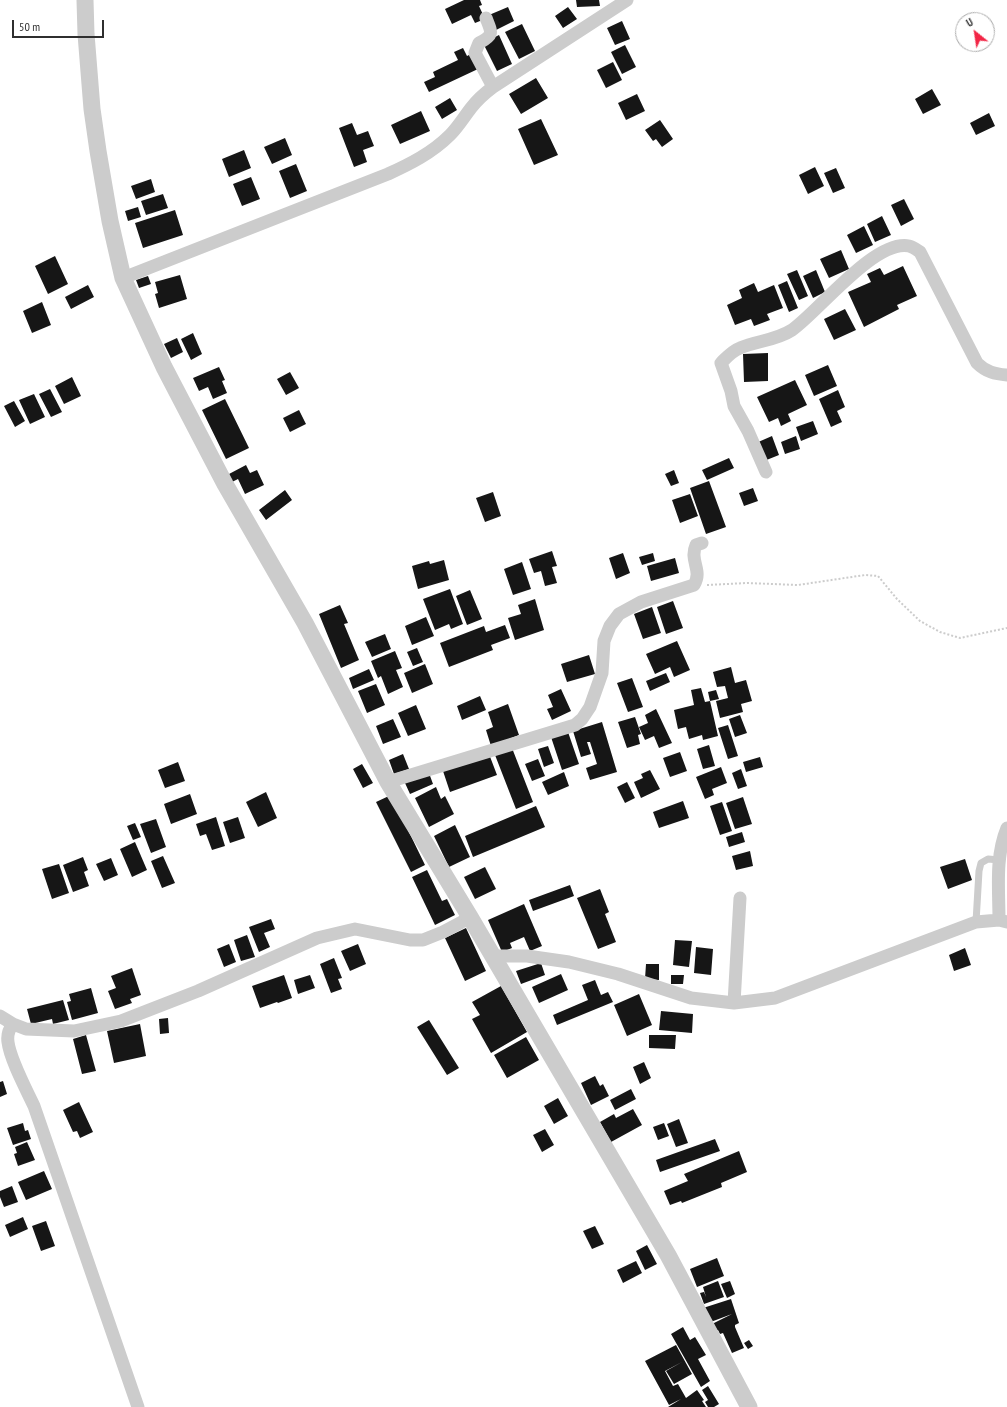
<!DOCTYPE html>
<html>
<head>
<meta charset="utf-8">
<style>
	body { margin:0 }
	#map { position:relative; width:1007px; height:1407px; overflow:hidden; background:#fff; font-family:"PT Sans Narrow",sans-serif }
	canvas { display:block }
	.north { position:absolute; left:955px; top:12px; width:40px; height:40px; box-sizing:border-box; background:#fff; border:1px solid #acacac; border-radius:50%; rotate:330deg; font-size:11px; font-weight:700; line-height:16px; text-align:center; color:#2f2f2f }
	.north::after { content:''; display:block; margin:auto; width:14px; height:18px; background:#f22646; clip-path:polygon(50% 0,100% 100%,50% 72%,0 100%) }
	.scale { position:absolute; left:12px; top:20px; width:92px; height:18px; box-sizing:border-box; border:2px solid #2f2f2f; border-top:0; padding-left:5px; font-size:12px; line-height:14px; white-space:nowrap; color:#2f2f2f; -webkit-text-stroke:3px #fff; paint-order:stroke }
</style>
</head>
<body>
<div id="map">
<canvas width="1007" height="1407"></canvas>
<div class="north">U</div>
<div class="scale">50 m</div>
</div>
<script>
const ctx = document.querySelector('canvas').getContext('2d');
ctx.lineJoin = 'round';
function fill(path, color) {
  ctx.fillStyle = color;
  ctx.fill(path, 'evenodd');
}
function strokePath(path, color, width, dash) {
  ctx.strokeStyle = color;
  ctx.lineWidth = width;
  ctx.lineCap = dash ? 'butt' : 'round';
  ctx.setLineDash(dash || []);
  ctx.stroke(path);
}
fill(new Path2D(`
	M464,0H480L482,5L479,6L485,19L475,23L471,15L452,24L445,9Z
	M576,0H599L600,6L577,7Z
	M508,7L514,21L496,30L489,15Z
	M568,7L577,19L563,28L555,16Z
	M622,21L630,39L615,45L607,28Z
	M522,24L535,51L519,59L505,32Z
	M499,35L512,64L497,71L483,43Z
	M625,45L636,67L622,74L611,52Z
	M463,48L467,56L471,54L478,69L429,92L424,82L435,77L433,72L458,60L454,52Z
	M613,62L622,80L606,88L597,70Z
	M536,78L548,98L521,114L509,94Z
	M932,89L941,105L923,114L915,99Z
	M637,94L645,111L626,120L618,103Z
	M450,98L457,110L442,119L435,107Z
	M421,111L430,131L400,144L391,125Z
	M989,113L995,126L976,135L970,123Z
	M541,119L558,155L534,165L518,129Z
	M660,120L673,139L662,147L656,139L653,141L645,130Z
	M352,123L357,135L368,131L374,146L363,150L367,162L354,167L339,128Z
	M285,138L292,155L272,164L264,147Z
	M244,150L251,168L229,177L222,159Z
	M296,164L307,191L290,198L279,171Z
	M815,167L824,186L808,194L799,175Z
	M836,168L845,188L833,193L824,173Z
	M251,177L260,199L242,206L233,184Z
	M151,179L155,192L136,199L131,186Z
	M163,194L168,208L146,215L141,201Z
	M904,199L914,219L901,226L891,205Z
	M138,207L141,217L128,221L125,211Z
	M175,210L183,235L143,248L135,223Z
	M882,216L891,235L875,242L867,224Z
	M864,226L873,245L856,253L847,235Z
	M841,250L849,269L829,278L820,259Z
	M55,256L68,284L48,294L35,266Z
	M903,266L917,296L897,305L899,309L864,327L848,292L871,282L867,274L880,268L884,275Z
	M797,270L808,296L799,300L787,274Z
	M816,270L825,292L813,298L803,276Z
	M180,275L187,299L159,308L155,294L158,293L155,282Z
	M148,276L151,284L139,288L136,280Z
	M787,281L798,308L789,312L778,285Z
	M754,283L758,292L774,285L783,308L767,314L770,320L754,326L751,319L735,325L727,305L742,298L739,290Z
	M88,285L94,297L71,309L65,297Z
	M42,302L51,325L32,333L23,311Z
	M845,309L856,330L834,340L824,319Z
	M193,333L202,354L191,360L181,339Z
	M177,338L183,352L171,358L164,344Z
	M768,353V381L744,382L743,354Z
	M828,365L837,386L814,396L805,375Z
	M219,367L225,380L222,381L227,393L213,399L208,387L199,391L193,378Z
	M290,372L299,388L286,395L277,379Z
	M72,377L81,396L64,404L55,386Z
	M795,380L807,405L788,414L791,421L781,426L778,418L769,422L757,397Z
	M50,389L62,412L51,417L39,394Z
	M838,390L845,407L837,411L842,422L831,427L819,399Z
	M34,394L45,417L30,424L19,400Z
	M225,399L249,448L226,459L202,410Z
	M14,401L25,421L15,427L4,406Z
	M299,410L306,424L290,432L283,418Z
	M813,421L818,434L801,441L796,427Z
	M772,436L779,455L764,461L756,443Z
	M796,436L800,449L785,454L781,442Z
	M729,458L734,468L707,480L702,470Z
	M246,465L250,473L257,470L264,485L245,494L238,479L232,482L229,474Z
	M674,470L679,483L671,486L665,474Z
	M709,481L726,527L706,534L690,488Z
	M753,488L758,501L744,506L739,493Z
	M285,490L292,500L266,520L259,510Z
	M493,492L501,516L485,522L476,498Z
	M690,494L698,516L680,523L672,500Z
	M552,551L557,566L552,567L557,583L545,586L541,571L534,573L529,559Z
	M623,553L630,573L616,579L609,558Z
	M653,553L655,561L642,565L639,557Z
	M675,558L679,573L651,581L647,566Z
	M444,560L449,580L418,589L412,566L429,561L430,564Z
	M522,562L531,589L513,595L504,569Z
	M450,589L463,624L451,629L449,624L435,630L423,599Z
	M470,590L482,619L467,625L456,596Z
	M535,599L544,630L515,640L508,618L521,614L518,605Z
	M673,601L683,628L666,634L657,607Z
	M340,605L348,623L344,624L359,660L341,668L319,614Z
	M652,607L661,633L643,639L634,614Z
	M426,617L434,636L412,645L405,626Z
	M505,625L510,638L491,645L493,650L449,667L440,643L484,626L486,632Z
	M385,634L391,649L372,657L365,642Z
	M677,641L690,670L674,677L670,667L655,674L646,654Z
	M417,648L423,662L413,666L407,652Z
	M395,651L402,668L396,670L403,687L388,694L381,676L378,678L371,661Z
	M589,655L595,674L567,682L561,664Z
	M425,664L433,684L412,693L404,673Z
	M731,667L735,683L746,680L752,701L741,704L743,712L720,718L716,701L728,698L725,686L717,687L713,672Z
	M369,669L374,680L353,689L349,678Z
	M666,673L670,682L650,691L646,681Z
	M632,678L643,707L628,712L617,683Z
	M376,684L385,705L367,713L358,691Z
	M701,688L705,702L710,701L718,736L703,740L702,735L689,739L686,727L678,729L674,710L694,705L691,690Z
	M561,689L571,711L552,720L547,709L553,707L548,695Z
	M716,690L719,699L710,701L708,692Z
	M480,696L486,710L462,720L457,706Z
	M508,704L519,735L491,746L486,730L493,727L488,712Z
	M416,705L426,729L408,736L398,713Z
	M656,709L672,743L659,748L654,736L645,740L639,727L648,723L645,715Z
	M740,715L747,733L735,737L729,719Z
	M635,717L641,734L638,735L640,744L627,748L618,722Z
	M393,719L401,737L383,744L376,726Z
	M602,722L617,772L590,780L586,768L597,764L590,742H587L591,754L581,757L573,731Z
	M728,725L738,756L728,759L718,728Z
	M568,732L579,764L562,770L551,737Z
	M709,745L715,766L703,769L697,749Z
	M548,746L554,763L544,767L538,749Z
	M512,748L533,802L516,809L495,755Z
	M680,752L687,771L670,777L663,758Z
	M403,754L409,769L394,774L389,760Z
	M489,754L497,775L450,792L443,771Z
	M760,757L763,767L746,772L743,762Z
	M538,759L545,776L532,781L525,764Z
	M178,762L185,781L165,788L158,770Z
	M362,764L373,783L363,788L353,769Z
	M721,767L727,783L712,789L714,795L705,799L696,777Z
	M741,769L747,786L738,789L732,773Z
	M650,770L660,789L641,798L634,782L643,778L641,774Z
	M564,772L569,786L548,795L542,782Z
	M429,773L433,784L410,794L405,783Z
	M627,782L635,798L625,803L617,787Z
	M436,787L441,799L445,796L454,814L429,827L415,798Z
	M266,792L277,818L258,827L246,802Z
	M190,794L197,814L171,824L164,804Z
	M391,795L425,865L411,872L376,802Z
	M743,797L752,824L735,829L726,803Z
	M683,801L689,818L659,828L653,812Z
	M722,802L732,831L720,835L710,806Z
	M536,806L545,827L473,857L465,836Z
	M216,817L225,846L212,850L206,834L200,836L196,824Z
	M238,817L245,838L230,843L223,822Z
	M156,819L166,847L151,853L140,824Z
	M135,823L141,837L133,840L127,826Z
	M455,825L470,857L449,867L434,836Z
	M742,832L745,842L729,847L726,837Z
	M135,842L147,870L132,877L120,849Z
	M750,851L753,866L736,870L732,856Z
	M163,856L175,883L162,888L151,861Z
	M83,857L88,870L84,872L89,886L73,892L63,865Z
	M111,858L118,875L104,881L96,864Z
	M965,859L972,880L948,889L940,867Z
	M59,864L69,893L52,899L42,869Z
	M485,867L496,889L475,899L464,877Z
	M427,870L442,901L447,899L455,915L435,925L412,877Z
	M570,885L574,896L533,911L529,900Z
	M600,889L609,912L605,914L616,942L598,949L577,898Z
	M524,904L542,946L530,951L524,937L510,943L512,948L502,952L488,920Z
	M271,919L275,929L264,933L270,947L259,952L249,927Z
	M466,928L486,971L465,981L445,938Z
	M247,935L255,957L241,961L234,940Z
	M675,940L692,941L689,967L673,965Z
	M229,944L236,962L224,967L217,949Z
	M358,944L366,964L350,971L341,951Z
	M696,947L713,949L711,975L694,973Z
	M965,948L971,965L954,971L949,955Z
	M334,958L342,978L338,979L342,989L331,993L320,964Z
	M541,963L545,975L521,984L516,971Z
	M646,964H659V980L645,979Z
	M132,968L141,995L130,999L132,1003L115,1009L108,991L116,988L111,976Z
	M561,974L568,990L539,1003L532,987Z
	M284,975L292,998L278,1003L277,1002L260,1008L252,986Z
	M310,975L315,988L298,994L294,980Z
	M671,975H684L683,984H671Z
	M595,980L601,995L608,992L613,1002L557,1025L553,1015L588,1000L582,985Z
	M501,986L527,1032L491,1053L472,1019L480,1015L472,1002Z
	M91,988L98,1013L72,1020L67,1002L71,1001L69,994Z
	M639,994L652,1025L627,1036L614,1005Z
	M63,1000L69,1020L53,1024L52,1019L31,1024L27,1009Z
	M661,1011L693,1014L692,1033L659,1030Z
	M168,1018L169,1033L160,1034L159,1019Z
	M429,1020L459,1068L447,1075L417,1027Z
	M140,1024L146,1056L114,1063L107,1031Z
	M86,1035L96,1071L82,1074L73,1039Z
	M649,1035H676L675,1049L649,1048Z
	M526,1037L539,1060L507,1078L494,1055Z
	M644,1062L651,1078L640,1084L633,1067Z
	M595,1076L600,1086L603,1084L609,1096L591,1105L581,1083Z
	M3,1081L7,1094L0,1097V1082Z
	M631,1089L636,1099L615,1110L610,1100Z
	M558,1098L568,1116L554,1124L544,1106Z
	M79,1102L93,1132L80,1138L77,1131L73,1132L63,1110Z
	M633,1109L642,1125L611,1142L600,1122L614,1114L616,1118Z
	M679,1119L688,1143L676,1147L667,1124Z
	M23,1123L25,1131L28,1130L31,1139L13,1145L7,1128Z
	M664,1123L669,1136L658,1140L653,1127Z
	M545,1129L554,1145L542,1152L533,1135Z
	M715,1139L720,1151L660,1172L656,1160Z
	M27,1142L35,1160L18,1166L14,1154L17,1153L15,1147Z
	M739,1151L747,1172L721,1183L722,1187L682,1203L681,1201L670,1205L664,1191L688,1181L684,1174Z
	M44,1171L52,1189L26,1200L18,1182Z
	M12,1186L18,1202L4,1207L0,1197V1191Z
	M23,1217L28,1229L10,1237L5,1225Z
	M46,1221L55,1246L41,1251L32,1226Z
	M595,1226L604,1244L592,1249L583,1231Z
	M647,1245L657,1264L645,1270L636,1251Z
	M717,1258L724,1276L697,1287L690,1269Z
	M636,1261L642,1273L623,1283L617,1270Z
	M718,1281L724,1297L704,1304L700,1293L704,1292L706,1297L703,1287Z
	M730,1281L735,1294L727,1298L721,1284Z
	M731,1299L739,1323L735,1325V1327L744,1348L732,1353L723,1333L720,1334L718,1330L713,1332L710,1325L732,1314L708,1323L703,1308Z
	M683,1327L690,1340L695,1337L706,1355L698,1359L710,1381L701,1387L671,1334Z
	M749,1340L753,1346L748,1349L744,1343Z
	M676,1345L692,1374L674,1384L666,1371L682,1362L665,1371L673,1386L678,1384L686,1398L697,1390L704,1400L702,1401L706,1407H668L681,1399L669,1405L645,1361Z
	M708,1386L719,1404L714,1407H708L705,1402L708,1400L702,1390Z`), '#161616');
strokePath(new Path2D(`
	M707,585L747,583L798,585L865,575L878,576L897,599L920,621L940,632L960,638L1007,628`), '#ccc', 2, [2, 2]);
strokePath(new Path2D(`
	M976,922L979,871L981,863L988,859L999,860`), '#ccc', 7);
strokePath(new Path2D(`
	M486,18C492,33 494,35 479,43L475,53L493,87
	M123,278L388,174C410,164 432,153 450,135C458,127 464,117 471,108C477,100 485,93 493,87L627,0
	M766,472L748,431L734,406L731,391L721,363C727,357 732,351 740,348C757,341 777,340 792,330C819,311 875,239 909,246C913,247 917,250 920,252L977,363C986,372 995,374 1007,375
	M388,782L575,725L582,719L590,707L602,673L604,641L610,626L619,614L641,602L694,585C703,570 689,561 696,545L702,543
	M999,920C999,889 995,857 1007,828
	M492,956H527L569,962L618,974L691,998L734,1003L775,998L976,922L999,920L1007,922
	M734,1003L740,898
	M0,1016L13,1024L26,1029L74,1031L121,1021L144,1012L198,991L317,938L355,929L410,940H423L443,932L460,923L470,917
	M13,1024C9,1029 7,1035 8,1042C10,1059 26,1089 34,1106L138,1407`), '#ccc', 13);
strokePath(new Path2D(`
	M85,0L86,34L92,109L98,151L110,221L123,278L164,367L225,484L305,623L388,782L470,917L668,1255L749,1407`), '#ccc', 17);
</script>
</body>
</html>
